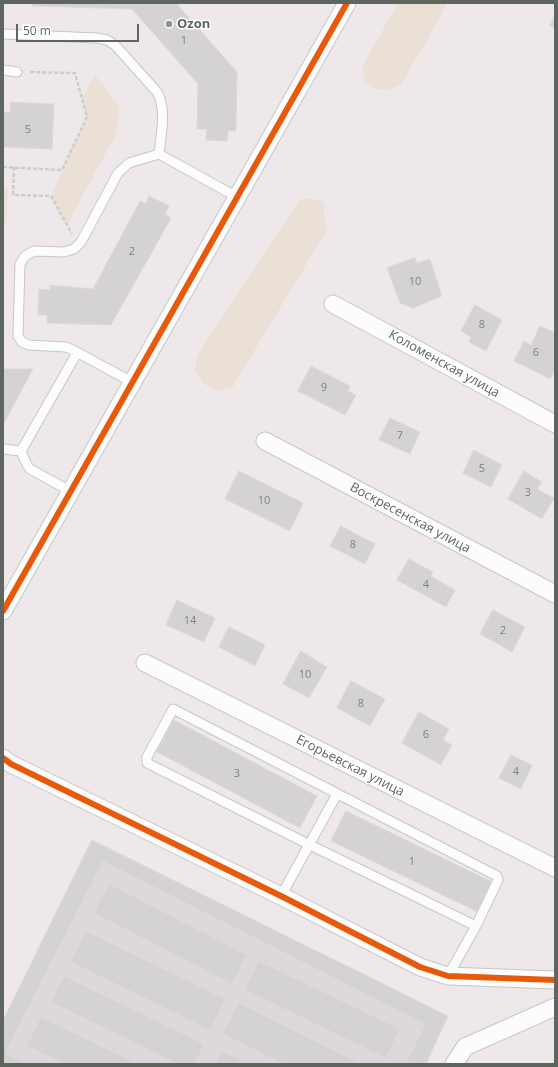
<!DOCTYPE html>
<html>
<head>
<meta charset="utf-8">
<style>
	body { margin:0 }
	#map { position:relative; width:558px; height:1067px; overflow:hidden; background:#eee8eb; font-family:"Open Sans",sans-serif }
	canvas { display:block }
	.frame { position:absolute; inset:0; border:4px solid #5e665f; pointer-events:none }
	.scale { position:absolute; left:16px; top:24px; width:123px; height:18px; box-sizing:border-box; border:2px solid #5e665f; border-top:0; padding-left:5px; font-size:12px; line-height:14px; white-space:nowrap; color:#5e665f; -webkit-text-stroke:3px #fff; paint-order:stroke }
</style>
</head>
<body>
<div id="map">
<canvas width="558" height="1067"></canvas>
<div class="frame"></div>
<div class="scale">50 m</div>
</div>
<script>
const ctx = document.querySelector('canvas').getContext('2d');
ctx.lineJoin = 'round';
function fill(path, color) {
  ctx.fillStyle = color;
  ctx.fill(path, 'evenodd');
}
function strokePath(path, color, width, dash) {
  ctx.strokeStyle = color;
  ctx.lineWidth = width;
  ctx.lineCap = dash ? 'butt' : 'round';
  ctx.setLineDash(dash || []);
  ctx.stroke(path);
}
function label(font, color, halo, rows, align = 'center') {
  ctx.font = font + ' "Open Sans",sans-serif';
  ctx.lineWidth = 3;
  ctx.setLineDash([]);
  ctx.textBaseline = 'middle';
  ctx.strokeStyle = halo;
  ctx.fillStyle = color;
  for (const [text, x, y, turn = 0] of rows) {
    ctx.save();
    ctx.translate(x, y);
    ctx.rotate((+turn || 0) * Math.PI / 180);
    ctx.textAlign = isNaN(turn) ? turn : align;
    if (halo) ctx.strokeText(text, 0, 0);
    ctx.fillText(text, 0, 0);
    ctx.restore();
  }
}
fill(new Path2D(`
	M92,840L448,1016L426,1064H3V1021Z`), '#ddd8db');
fill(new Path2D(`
	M398,3H448L401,85C384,91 379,94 364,80L363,65Z
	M95,75L119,107L117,132L67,225L51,196L87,117L82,98Z
	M3,188L8,189L6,226H3Z
	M300,199H313L324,202V215L327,230L232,388L215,391L203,383L195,371L197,356Z`), '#eae0d6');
const building = new Path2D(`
	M33,3H176L237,72L236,131H228L227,141L206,140L207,129H197L198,84L132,9L33,6Z
	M555,15V28L550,26Z
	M11,102L54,104L52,149L3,147V112H10Z
	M149,196L169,206L165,214L171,218L111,325L47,323V315H38L39,289L50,290V285L93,289L140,201L146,204Z
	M415,258L417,263L430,259L442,296L413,308L400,303L387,268Z
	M475,305L502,320L486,351L469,342L471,337L461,331Z
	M540,326L555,333V369L550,379L514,361L524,341L531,345Z
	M311,366L350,386L348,391L356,395L345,415L298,391Z
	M3,369H33L3,425Z
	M390,418L420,432L410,454L379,440Z
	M474,450L502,465L491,487L463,473Z
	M239,471L303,503L290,531L225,499Z
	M524,471L542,482L537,489L554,498L542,519L508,499Z
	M341,526L375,544L365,564L330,546Z
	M409,559L433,572L431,576L455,590L446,607L397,580Z
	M177,600L215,618L204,642L166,625Z
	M493,610L525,627L512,652L480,634Z
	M229,627L265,645L255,666L219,647Z
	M301,651L327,667L309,698L283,684Z
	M351,681L385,699L370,726L337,708Z
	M419,712L449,729L443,740L452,745L441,765L402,743Z
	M174,720L317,796L300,828L157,752Z
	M511,755L532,765L521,789L499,778Z
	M346,811L492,882L478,912L331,841Z
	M92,840L448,1016L426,1064H406L425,1024L103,861L5,1053L27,1064H3V1021Z
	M109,884L247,955L232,984L94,913Z
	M86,931L225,999L210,1030L71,962Z
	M259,961L400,1029L386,1058L245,990Z
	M64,976L204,1044L195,1064H178L51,1002Z
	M239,1003L361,1064H283L223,1034Z
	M41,1017L138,1064H65L27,1046Z
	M222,1051L248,1064H216Z`);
fill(building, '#d5d2d3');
strokePath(building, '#ddd8da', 1);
const lane = new Path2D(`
	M3,34L97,38L107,40L115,45L157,92C167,109 161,134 159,154L237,197
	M3,70L17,72
	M132,382L71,349L66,347L29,345L22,342L18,336L20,264L25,256L34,251L64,252L74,249L81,242L118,173L129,163L159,154
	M3,449L21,451L77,353
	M21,451L27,465L30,469L70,491
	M281,896L337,794
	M448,976L476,926L308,844L147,763V757L173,709L497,876L498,880L476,926`);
const street = new Path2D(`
	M333,304L555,424
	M265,441L555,594
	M3,611L347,3
	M145,663L555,868
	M3,758L11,764L281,896L420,967L448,976L555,980
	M454,1064L465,1047L555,1007`);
strokePath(lane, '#c7c6c6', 11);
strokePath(street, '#c7c6c6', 19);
strokePath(new Path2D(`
	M3,167L62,170L87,117L75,73L29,72
	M14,167L13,195L51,196L72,234`), '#cdcdc7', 2.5, [4, 2]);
strokePath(lane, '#fcfcfc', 9);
strokePath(street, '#fcfcfc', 17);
strokePath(new Path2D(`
	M3,611L347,3
	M3,758L11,764L281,896L420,967L448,976L555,980`), '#e8590c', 6);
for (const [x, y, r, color] of [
	[169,24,4,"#909490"]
]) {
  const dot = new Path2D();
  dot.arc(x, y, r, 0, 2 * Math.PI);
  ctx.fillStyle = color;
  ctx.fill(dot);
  strokePath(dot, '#fff', 1.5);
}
label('11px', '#7d827d', null, [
	["1",184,41],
	["5",28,130],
	["2",132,252],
	["10",415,282],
	["8",482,325],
	["6",536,353],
	["9",324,388],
	["7",400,436],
	["5",482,469],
	["3",528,493],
	["10",264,501],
	["8",353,545],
	["4",426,585],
	["14",190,621],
	["2",503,631],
	["10",305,675],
	["8",361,704],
	["6",426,735],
	["4",516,772],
	["3",237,774],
	["1",412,862]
]);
label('bold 13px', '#5e665f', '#fff', [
	["Ozon",177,24]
], 'left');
label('13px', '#5e665f', '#fff', [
	["Коломенская улица",444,364,29],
	["Воскресенская улица",410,518,28],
	["Егорьевская улица",350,766,27]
]);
</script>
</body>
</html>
